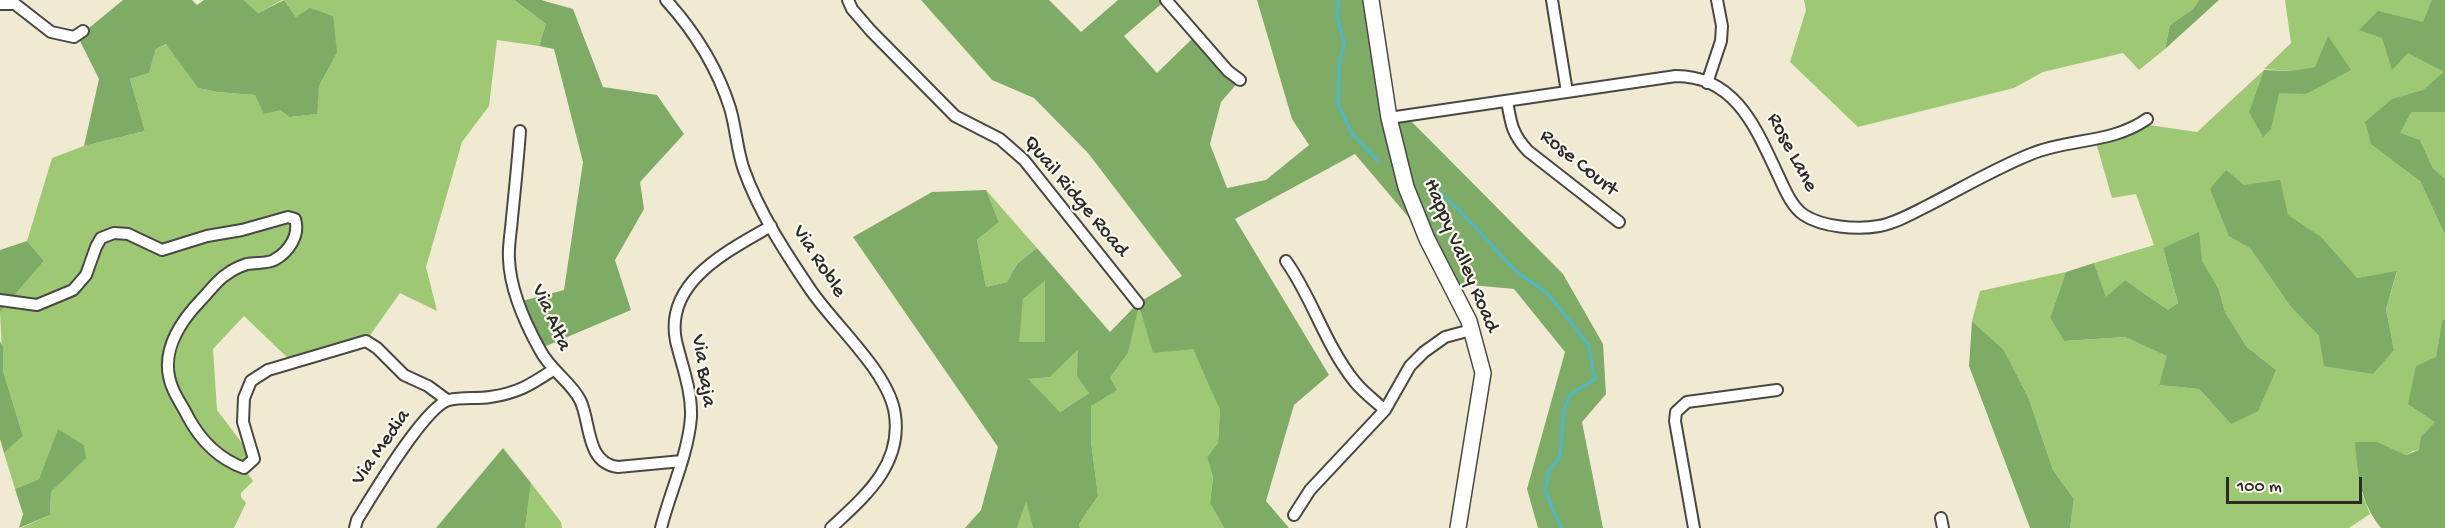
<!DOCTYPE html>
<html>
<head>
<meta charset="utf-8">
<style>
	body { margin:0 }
	#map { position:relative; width:2445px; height:528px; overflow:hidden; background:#f1ead2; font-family:"Gochi Hand",sans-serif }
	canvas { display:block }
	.scale { position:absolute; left:2226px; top:477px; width:136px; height:27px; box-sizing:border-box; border:3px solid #2b2b2b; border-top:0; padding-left:8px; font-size:18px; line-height:21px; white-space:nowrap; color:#2b2b2b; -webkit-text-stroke:4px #fbf7ec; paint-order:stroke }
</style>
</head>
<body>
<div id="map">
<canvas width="2445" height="528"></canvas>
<div class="scale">100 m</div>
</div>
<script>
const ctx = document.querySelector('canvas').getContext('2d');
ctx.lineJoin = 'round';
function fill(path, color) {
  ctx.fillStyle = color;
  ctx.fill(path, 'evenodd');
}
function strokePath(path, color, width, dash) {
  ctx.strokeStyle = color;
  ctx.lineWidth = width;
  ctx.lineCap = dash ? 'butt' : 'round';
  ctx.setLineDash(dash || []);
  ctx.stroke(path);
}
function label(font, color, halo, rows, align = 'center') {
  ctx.font = font + ' "Gochi Hand",sans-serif';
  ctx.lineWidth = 4.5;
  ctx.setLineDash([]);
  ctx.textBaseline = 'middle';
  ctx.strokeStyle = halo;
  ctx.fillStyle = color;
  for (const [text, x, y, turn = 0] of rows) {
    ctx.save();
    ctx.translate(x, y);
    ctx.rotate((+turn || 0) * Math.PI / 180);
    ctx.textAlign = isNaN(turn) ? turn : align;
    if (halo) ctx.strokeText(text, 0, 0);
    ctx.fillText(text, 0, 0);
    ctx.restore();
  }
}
fill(new Path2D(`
	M244,0H282L258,13Z
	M284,0H514L546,24L539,46L497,40L489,106L462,142L426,267L437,311L400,293L366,341L293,363L244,316L213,349L217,410L254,459L244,468L253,481L241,493V497L246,503L234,528H21L50,515L51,492L85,458L84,445L58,430L39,479L15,489L4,453L23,436L3,371L0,312L44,261L27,241L52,158L84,146L145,131L130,79L149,73L156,49L167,44L198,88L217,92L255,95L291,117L316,114L319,86L337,53L296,17Z
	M1804,0H2199L2193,9L2170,25L2165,49L2139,70L2123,53L2043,72L2014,88L1858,127L1790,62L1806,10Z
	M2285,0H2445V179L2433,168L2420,140V181L2445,235V319L2442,322L2436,358L2435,422L2420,450L2413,451L2406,455L2377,443L2360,488L2370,514L2349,528H2070L2074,499L2053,470L2029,399L2004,350L1972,321L1980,291L2066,272L2050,318L2064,341L2125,337L2168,356L2159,385L2199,389L2231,424L2276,370L2247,347L2225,312L2219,290L2163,248L2178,303L2168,310L2125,280L2106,298L2094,263L2154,245L2136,194L2112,198L2095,139L2142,124L2197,132L2264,70L2250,110L2291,71L2264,69L2291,43ZM2250,248L2357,278L2397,272L2386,309L2394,350L2319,336L2290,306Z
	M986,190L1037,248L1017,264L1007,282L986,287L977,240L999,222Z
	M1045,281V343L1018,342L1023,299Z
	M1138,303L1193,349L1208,380L1220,410L1218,443L1207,457L1213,477L1210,503L1224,528H1080L1079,524L1098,496L1091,441V405L1128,353Z
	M1078,350L1089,393L1060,412L1027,379L1050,377Z
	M531,483L561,522L562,528H525Z
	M1026,499L1033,528H1017Z`), '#9ec874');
fill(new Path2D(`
	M123,0H192L197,5L204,0H244L258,13L284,0L296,17L310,8L333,16L337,53L319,86L317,114L290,117L280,110L264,114L255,95L217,92L198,88L166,44L156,49L149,73L130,79L145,131L84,146L99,79L78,37Z
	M514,0H541L573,9L603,87L657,95L684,134L640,182L644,209L615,260L631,310L539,349L518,302L564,290L583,162L554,49L539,46L546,24Z
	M921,0H1049L1081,32L1118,0H1166L1124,36L1157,73L1196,35L1240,80L1221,102L1210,144L1227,188L1266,180L1309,145L1292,119L1257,0H1371L1389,118L1406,116L1563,274L1603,344L1606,394L1582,422L1603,528H1538L1527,489L1565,352L1514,289L1450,283L1427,239L1355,154L1235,219L1329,375L1294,405L1266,501L1289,528H1224L1210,503L1213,477L1207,457L1218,443L1220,410L1193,349L1153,353L1139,305L1128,353L1110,378L1117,390L1091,406V441L1098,496L1079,524L1080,528H1033L1026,501L1017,528H965L981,510L998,447L853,237L932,192L986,190L999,222L977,240L986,287L1007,282L1017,264L1037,248L1110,332L1138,303L1182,276L1088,153L1034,98L992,80ZM1045,281V342H1019L1023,299ZM1078,350L1077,376L1089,393L1060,412L1028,379L1050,377Z
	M2199,0H2219L2165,49L2170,25L2193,9Z
	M2432,0H2445V112H2411L2400,133L2420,140L2433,168L2445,179V235L2420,181L2371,144L2365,122L2392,99L2423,90L2444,72L2408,53L2392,70L2382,38L2359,30L2378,11L2423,22Z
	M2328,36L2351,70L2306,94L2279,93L2271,129L2263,137L2249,112L2264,70L2292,71L2315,67Z
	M2226,170L2244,185L2280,180L2288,215L2321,237L2357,278L2397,271L2386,309L2394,350L2373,374L2324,366L2319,336L2290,306L2250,248L2229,236L2210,189Z
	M2199,232L2202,261L2219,290L2225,312L2247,347L2276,370L2258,411L2231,424L2199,389L2159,385L2167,356L2125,337L2064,341L2050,318L2066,272L2094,263L2106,297L2125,280L2168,310L2178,303L2163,248Z
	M27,241L44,261L0,312V250Z
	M2445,319V528H2381C2360,502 2358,475 2355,442H2377L2406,455L2419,450L2421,437L2435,422L2408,404L2416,366L2436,357L2442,321Z
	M1972,321L2004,350L2029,399L2053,470L2074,499L2070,528H2030L1969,366Z
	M0,341L3,347V371L23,436L4,453L0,439Z
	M58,429L84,445L86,458L51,492L50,515L19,528L23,514L15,489L39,479Z
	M503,448L531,483L525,528H436Z`), '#7eac66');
strokePath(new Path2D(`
	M1338,0L1337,16L1344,43L1339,66L1338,104L1352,134L1378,161
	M1427,181L1458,209L1516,271L1548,294L1588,344L1595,379L1571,394L1564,409L1560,457L1549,470L1545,491L1561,528`), '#4cb8c9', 3);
const street = new Path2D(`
	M666,0C695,32 717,67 730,108C736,128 737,151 744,170C759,212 785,252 810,289C834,325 890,373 895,415C902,466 864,497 831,528
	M848,0L852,9L871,31L955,116L1000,139L1024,160L1138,303
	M1166,0L1228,71L1240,80
	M1552,0L1567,92
	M0,4H15L51,32L74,37L83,31
	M1707,83L1721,41L1722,26L1717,0
	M1507,101C1511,124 1512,134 1528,151L1619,222
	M1389,118L1676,76C1737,76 1757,131 1779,177C1785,190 1792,207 1804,215C1822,227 1857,230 1879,226C1896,223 1913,213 1929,205C1962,188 1996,168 2031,154C2070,138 2111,144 2147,119
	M520,131C518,160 515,189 512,218C511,232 508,246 509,259C510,290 525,323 540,350C550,370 571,382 580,400C591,421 585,463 618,467L682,461
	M1286,261C1313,299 1325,345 1355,382C1363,392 1375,401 1385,410
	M0,300L37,305L73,290L86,275L96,247L101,238L114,233L128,234L162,250L207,236L242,230L288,217L295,219C300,235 289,252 274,260C267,264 256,262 247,264C241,266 232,270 227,274C217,280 209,292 201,300C178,324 158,355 173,389C177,399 184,408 188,417C201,441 219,459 244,468L254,459L243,422L244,398L251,381L268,370L366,341L377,348L404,375L428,386L447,400
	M1294,515L1310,490L1385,410L1410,366L1424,352L1445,337L1471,330
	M1941,518L1943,528
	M355,528L357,520C372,496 425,406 449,400C462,397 477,399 490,397C518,393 530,385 553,370
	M661,528C670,492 688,455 691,417C692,391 682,366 676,341C664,281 730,250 771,226
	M1694,528L1675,421L1676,412L1687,402L1777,390`);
const secondary = new Path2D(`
	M1371,0L1389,118L1406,187L1427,239L1469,321L1483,373L1458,528`);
strokePath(street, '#494844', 14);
strokePath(secondary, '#494844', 18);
strokePath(street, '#fff', 10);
strokePath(secondary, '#fff', 15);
label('21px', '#2b2b2b', '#fbf7ec', [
	["Rose Lane",1791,153,62],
	["Rose Court",1578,164,39],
	["Quail Ridge Road",1075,197,50],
	["Happy Valley Road",1460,256,67],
	["Via Roble",818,262,57],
	["Via Alta",550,318,66],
	["Via Baja",702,371,81],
	["Via Media",382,448,-55]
]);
</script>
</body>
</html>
